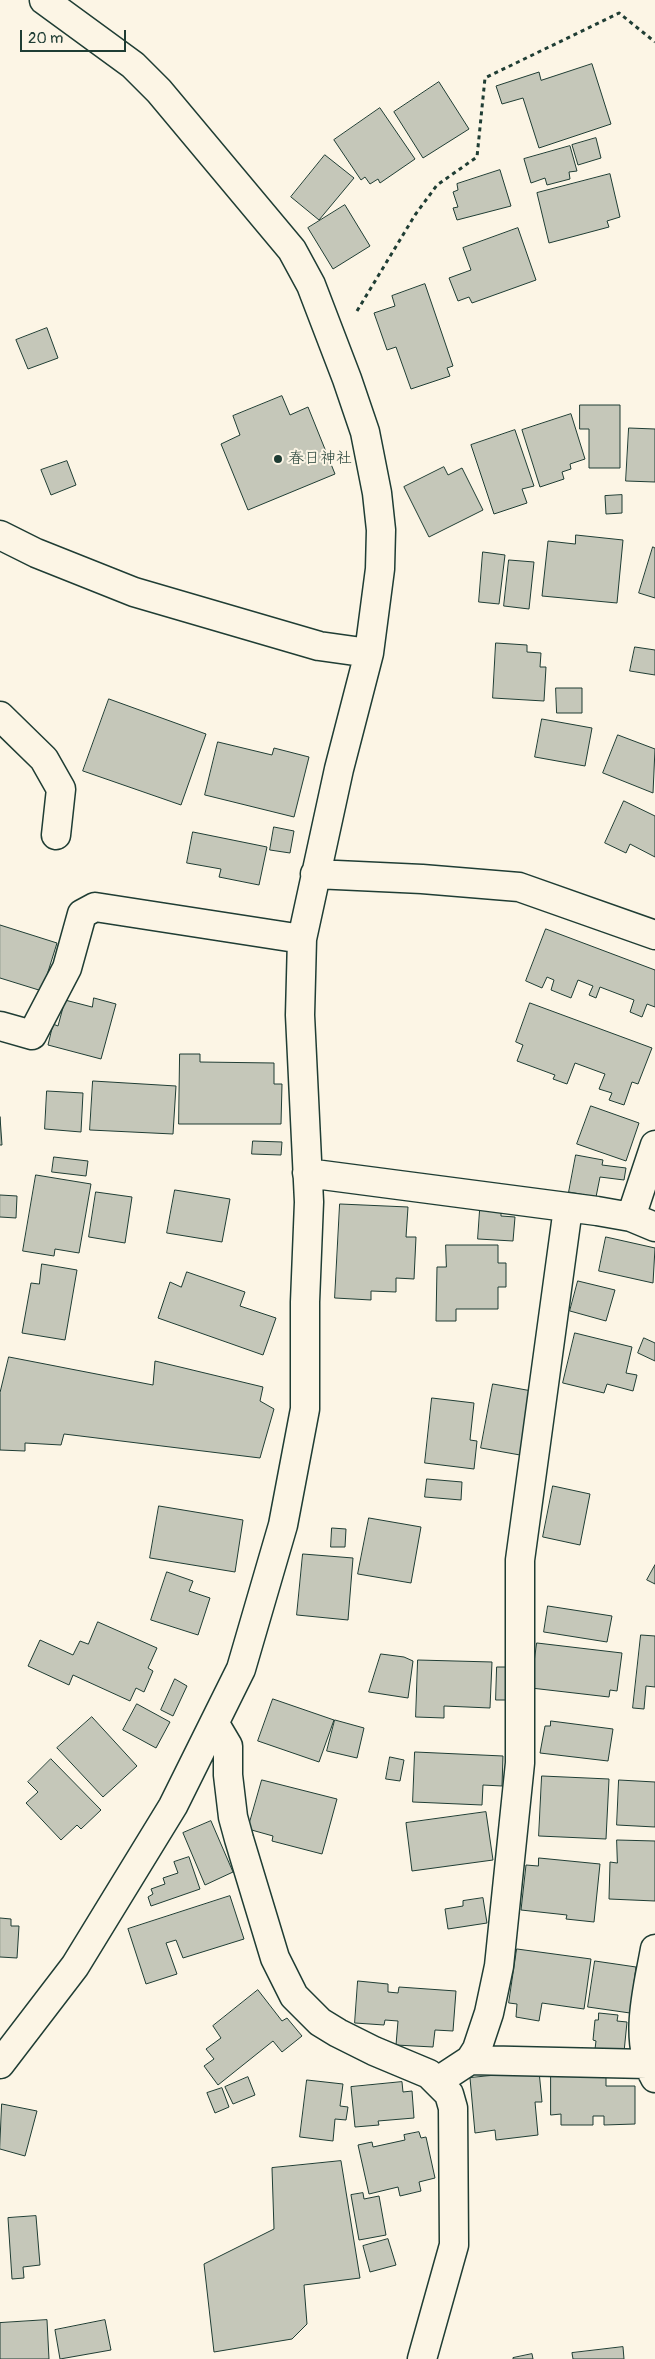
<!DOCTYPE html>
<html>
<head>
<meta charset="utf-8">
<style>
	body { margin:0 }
	#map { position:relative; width:655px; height:2359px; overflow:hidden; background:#fcf5e5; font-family:Pangolin,sans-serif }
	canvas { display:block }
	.scale { position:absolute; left:20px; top:30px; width:106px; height:22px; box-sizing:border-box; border:2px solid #1f3d34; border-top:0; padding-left:6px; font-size:15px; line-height:18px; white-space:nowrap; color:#1f3d34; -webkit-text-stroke:4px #fcf5e5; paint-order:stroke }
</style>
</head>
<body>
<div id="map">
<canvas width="655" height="2359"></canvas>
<div class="scale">20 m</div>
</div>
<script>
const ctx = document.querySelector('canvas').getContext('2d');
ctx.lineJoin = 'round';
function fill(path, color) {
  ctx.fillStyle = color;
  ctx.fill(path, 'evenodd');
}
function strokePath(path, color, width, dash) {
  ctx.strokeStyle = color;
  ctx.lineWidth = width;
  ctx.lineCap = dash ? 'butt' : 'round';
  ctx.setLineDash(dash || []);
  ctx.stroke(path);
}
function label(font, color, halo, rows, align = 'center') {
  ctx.font = font + ' Pangolin,"Klee One",sans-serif';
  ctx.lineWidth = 4;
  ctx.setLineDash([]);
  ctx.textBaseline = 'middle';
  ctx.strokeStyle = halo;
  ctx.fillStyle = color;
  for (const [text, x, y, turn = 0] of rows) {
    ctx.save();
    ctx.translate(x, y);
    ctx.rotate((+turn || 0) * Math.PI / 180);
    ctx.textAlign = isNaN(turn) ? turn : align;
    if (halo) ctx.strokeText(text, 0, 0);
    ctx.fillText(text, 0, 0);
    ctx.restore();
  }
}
const building = new Path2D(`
	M592,64L611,124L539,148L523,98L502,104L496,86L539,72L541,80Z
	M439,82L469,129L423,158L394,112Z
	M380,108L415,159L380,183L378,179L370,184L365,177L361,180L334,140Z
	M596,138L601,158L578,165L572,145Z
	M570,146L577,171L569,172L570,179L547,185L545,178L531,183L524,159Z
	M325,155L354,178L319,220L291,197Z
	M500,170L511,206L457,220L453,208L458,207L453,192L458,190L457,184Z
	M610,174L620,217L607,221L609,227L549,243L537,193Z
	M345,205L370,246L333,269L308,228Z
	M518,228L536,280L472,303L469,297L458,301L449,278L471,270L463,248Z
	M425,284L453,366L447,368L450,376L411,389L396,347L387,350L374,313L395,306L392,296Z
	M47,328L58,358L28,369L16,340Z
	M282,396L290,415L308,407L335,474L248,510L221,444L240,435L233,416Z
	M580,405H620V468H589V429H580Z
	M571,414L585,459L570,464L571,469L562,472L564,479L540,487L522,430Z
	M629,428L655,429V482L626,481Z
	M515,430L534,486L522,489L527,503L494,514L471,445Z
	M67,461L76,485L51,495L41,470Z
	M444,467L448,475L462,468L483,510L429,537L404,487Z
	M622,495V513L606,514L605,496Z
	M576,535L623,540L617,603L542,596L548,541L575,544Z
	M653,547L655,548V598L639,593Z
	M483,552L505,555L499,604L479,602Z
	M509,560L534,562L529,609L504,606Z
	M496,643L527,645V652L541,653L540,667H546L544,701L493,698Z
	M635,647L655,650V675L630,671Z
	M556,688H582V713H557Z
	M109,699L206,734L181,805L83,771Z
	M542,719L592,728L585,766L535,757Z
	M618,735L655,749L653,793L603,773Z
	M218,742L272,755L274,748L309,757L294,817L205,795Z
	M624,801L655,816V857L630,844L626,853L605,843Z
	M274,827L294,831L290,853L270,850Z
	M193,832L267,847L259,885L219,877L221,869L187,863Z
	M0,925L57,943L42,991L0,978Z
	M546,929L655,970V1007L647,1004L642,1017L630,1012L634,1000L600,987L596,998L589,995L593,986L578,980L571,998L551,990L554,980L547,977L542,988L526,981Z
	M94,998L116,1004L101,1059L48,1045L53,1024L58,1026L65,1000L92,1007Z
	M530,1003L652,1048L638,1084L632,1082L624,1105L609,1100L612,1093L599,1089L605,1074L575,1063L567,1084L553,1079L555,1075L517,1061L523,1045L516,1042Z
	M180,1054H200V1062L274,1063V1084H282L281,1124H179Z
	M93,1081L176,1086L173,1134L90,1130Z
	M47,1091L83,1093L81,1132L45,1129Z
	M591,1106L639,1123L626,1161L577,1144Z
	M0,1117L2,1145H0Z
	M253,1141L282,1142L281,1155L252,1154Z
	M576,1155L603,1160L602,1165L626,1168L624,1180L600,1177L596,1197L569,1192Z
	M54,1157L88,1161L86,1176L52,1172Z
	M36,1175L91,1184L79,1253L55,1249L54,1256L23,1251Z
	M175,1190L230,1199L222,1242L167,1233Z
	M96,1192L132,1197L125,1243L89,1237Z
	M0,1195L17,1196L16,1218L0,1217Z
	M340,1204L408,1207L406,1237H416L414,1279L396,1278V1292L371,1291V1300L335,1298Z
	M480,1210L501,1212V1216L515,1217L513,1241L478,1239Z
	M606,1237L655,1248L653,1283L599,1271Z
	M446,1245H498V1263H506V1287H498V1309H456V1321H436L437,1267H446Z
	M42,1264L77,1270L65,1340L22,1333L31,1283L39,1284Z
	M187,1272L245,1292L240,1306L276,1318L263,1355L158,1318L170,1282L181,1287Z
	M578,1281L615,1290L606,1321L570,1311Z
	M575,1333L632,1347L626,1373L637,1375L633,1391L607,1384L604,1393L563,1383Z
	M644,1338L655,1343V1361L638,1353Z
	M9,1357L153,1385L155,1361L263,1387L260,1401L274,1409L260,1458L64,1434L61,1445L25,1443V1451L0,1450V1393Z
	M493,1384L532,1391L520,1455L481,1448Z
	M432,1398L474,1403L470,1440L477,1441L474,1469L425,1463Z
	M427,1479L462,1482L461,1500L425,1497Z
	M553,1486L590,1494L580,1545L543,1537Z
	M159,1506L243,1520L235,1572L150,1558Z
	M369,1518L421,1527L411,1583L358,1574Z
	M332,1528L346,1529L345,1547H331Z
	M303,1554L353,1558L348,1620L297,1615Z
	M655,1565V1584L647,1580Z
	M167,1572L193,1581L189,1591L210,1598L198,1635L151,1620Z
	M548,1606L612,1616L607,1642L544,1632Z
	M98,1622L157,1648L148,1668L153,1671L144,1692L136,1688L130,1701L73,1675L69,1685L28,1666L40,1640L73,1655L80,1641L88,1644Z
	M641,1635L655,1636V1687L646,1686L644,1709L633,1708Z
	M537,1643L622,1653L617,1691L610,1690L609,1697L531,1688Z
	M381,1654L404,1657L413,1661L408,1698L369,1692Z
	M418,1660L492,1662L490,1708L444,1706V1718L416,1717Z
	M497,1667H508L507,1700H496Z
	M175,1679L187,1686L173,1716L161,1710Z
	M273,1699L334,1720L319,1762L258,1741Z
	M137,1704L170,1722L156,1748L123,1730Z
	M92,1717L137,1766L103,1797L57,1748Z
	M335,1720L364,1728L357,1758L327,1751Z
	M551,1721L613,1729L608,1761L540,1753L545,1726H550Z
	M415,1752L503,1756L502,1786L483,1785L482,1805L413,1802Z
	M390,1757L404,1760L400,1781L386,1779Z
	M51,1759L101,1810L81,1829L77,1825L61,1840L26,1803L38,1792L28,1782Z
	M542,1776L609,1779L606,1839L539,1836Z
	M262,1780L337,1799L322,1854L272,1841L273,1836L248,1829Z
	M619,1780L655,1782V1827L617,1825Z
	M486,1812L493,1860L412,1871L406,1823Z
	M211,1821L233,1872L205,1885L183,1833Z
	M617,1840L655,1841V1901L609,1899L610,1862L617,1863Z
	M189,1857L200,1889L151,1906L148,1897L153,1894L151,1889L165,1884L163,1878L178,1873L174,1862Z
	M539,1858L600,1864L594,1922L566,1919L567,1915L521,1910L526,1865L538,1866Z
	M230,1896L244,1939L183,1958L176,1940L166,1943L177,1974L146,1984L128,1929Z
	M483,1898L487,1923L448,1929L445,1909L463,1906V1901Z
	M0,1918L11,1919V1926H19L17,1958L0,1957Z
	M517,1949L591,1959L584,2009L542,2003L539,2021L516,2017L517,2004L509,2003Z
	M595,1961L636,1967L630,2013L588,2007Z
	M358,1981L388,1984V1992L398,1993L399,1987L456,1991L453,2031L435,2030L433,2047L396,2045L398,2021L385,2020L384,2025L355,2023Z
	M258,1990L282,2021L287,2018L302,2036L282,2052L273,2041L218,2085L204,2066L214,2059L206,2049L221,2038L213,2026Z
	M599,2013L618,2015L617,2021L627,2022L624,2052L595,2049L596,2041L593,2040L595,2020H598Z
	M539,2071L542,2102H535L538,2135L496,2140L495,2130L475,2133L470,2078Z
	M551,2076H606V2086H635V2124L604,2125V2116H593V2125H561V2114L551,2115Z
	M248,2077L255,2095L233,2104L225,2087Z
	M307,2080L343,2084L340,2106L348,2107L346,2120L335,2119L333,2141L300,2137Z
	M402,2082L403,2092L412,2091L414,2118L378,2121L379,2125L355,2127L351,2087Z
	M222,2088L229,2107L215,2113L207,2093Z
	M2,2104L37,2111L25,2156L0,2149Z
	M419,2132L421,2138L426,2137L435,2178L419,2182L421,2191L400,2196L398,2187L369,2194L358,2145L372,2142L373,2147L405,2140L404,2135Z
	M341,2161L360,2278L304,2285L307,2324L292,2339L214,2352L204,2264L274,2229L272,2168Z
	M363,2193L364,2199L379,2196L386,2235L359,2240L351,2195Z
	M36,2216L40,2265L23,2267L24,2278L12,2279L8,2218Z
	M388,2239L396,2265L370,2272L363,2246Z
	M47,2320L49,2359H0V2323Z
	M105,2320L111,2350L60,2359L55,2330Z
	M623,2347L624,2359H573L572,2353Z
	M532,2354L533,2359H513V2358Z`);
fill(building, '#c5c7b9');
strokePath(building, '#1f3d34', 1);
const minor = new Path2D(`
	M0,535L36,553L134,592L319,646L369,653
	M0,716L44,759L61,789L56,835
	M315,874L422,879L519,887L655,935
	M0,1026L32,1035L67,968L82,914L95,907L302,939
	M307,1173L597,1211L631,1217L655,1227
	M631,1217L655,1145
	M215,1724L228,1746V1775L233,1817L239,1839L275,1958L294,1996L320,2022L338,2033L374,2051L429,2074L449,2094L453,2108L454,2245L422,2359
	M655,1949C648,1989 633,2040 655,2078
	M470,2060L647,2064
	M0,2064L75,1966L173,1806L241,1669L283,1525L305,1409V1302L309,1202L300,1015L302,939L339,769L369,653L380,569L381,530L377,493L365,432L347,379L311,285L292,250L159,91L133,65L44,0
	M438,2081L470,2060L477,2049L489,2013L499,1966L520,1763V1560L568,1208`);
strokePath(minor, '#1f3d34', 31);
strokePath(new Path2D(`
	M357,311L415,215L437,185L477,157L485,78L619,13L655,42`), '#1f3d34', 3, [4, 4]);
strokePath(minor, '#fcf5e5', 28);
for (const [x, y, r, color] of [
	[278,459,5,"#1f3d34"]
]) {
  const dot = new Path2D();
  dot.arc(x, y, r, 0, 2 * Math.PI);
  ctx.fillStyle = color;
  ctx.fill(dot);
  strokePath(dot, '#fcf5e5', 2);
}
label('16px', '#1f3d34', '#fcf5e5', [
	["春日神社",288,459]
], 'left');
</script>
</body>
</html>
